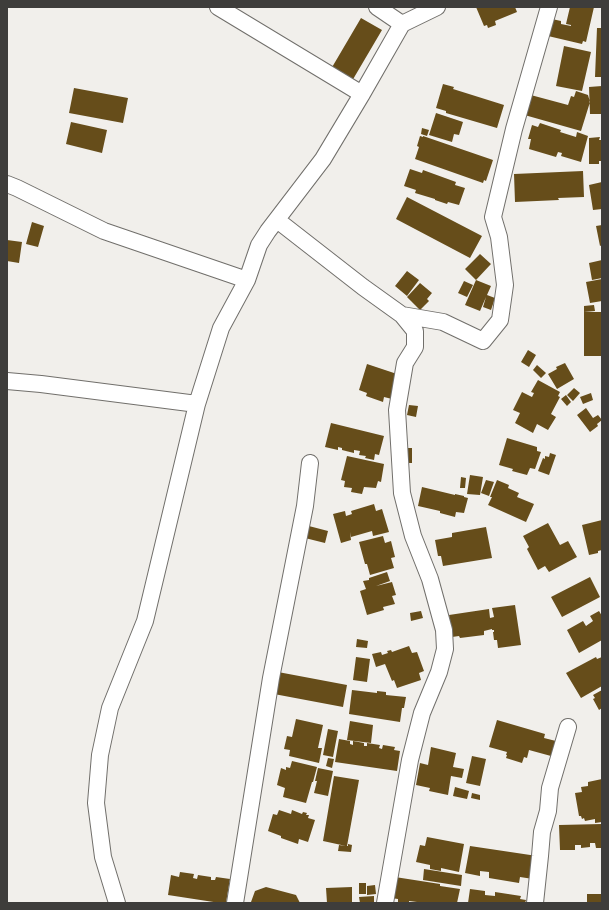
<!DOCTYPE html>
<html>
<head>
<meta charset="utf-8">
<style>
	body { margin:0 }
	#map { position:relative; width:609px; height:910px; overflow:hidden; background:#f1efeb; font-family:Roboto,sans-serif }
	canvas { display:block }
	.frame { position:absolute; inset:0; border:8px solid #3e3d3b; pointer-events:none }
</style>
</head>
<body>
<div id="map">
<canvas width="609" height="910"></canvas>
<div class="frame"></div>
</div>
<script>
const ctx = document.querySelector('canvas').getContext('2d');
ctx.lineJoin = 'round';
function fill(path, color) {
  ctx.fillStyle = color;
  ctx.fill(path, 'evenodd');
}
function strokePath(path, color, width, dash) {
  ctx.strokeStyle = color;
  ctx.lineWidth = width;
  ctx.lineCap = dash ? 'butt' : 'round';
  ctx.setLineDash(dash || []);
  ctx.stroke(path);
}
fill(new Path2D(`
	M476,7H491L492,8L515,7L517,12L495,21L496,25L488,28L487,25L484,26Z
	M570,7H594L586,42L583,41L582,44L548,36L552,19L561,21V24L571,26V25L566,24Z
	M361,18L382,30L352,81L331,69Z
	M597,28H602V77H595Z
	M564,46L591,52L582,91L556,86Z
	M443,84L454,87L453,89L504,105L497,128L446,113V111L436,108Z
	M602,86V114H590L589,87Z
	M74,88L128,98L123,123L69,113Z
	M576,91L588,95L590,102L581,131L521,114L527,94L568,105L571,96L574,97Z
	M436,113L463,122L459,135L454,134L452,142L429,135Z
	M71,122L107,130L102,153L66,144Z
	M540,123L561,130L560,132L576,137L577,132L588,136L581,162L561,156L562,153L558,152L556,157L529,149L531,139H528L532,125L538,127Z
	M422,128L429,130L427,136L421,134Z
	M420,136L423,137V136L493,160L486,181L484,180L483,183L415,159L419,147L417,146Z
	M600,137L599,140H602V161H599V164H589V138Z
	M410,169L422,173L423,170L456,182L455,185L465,188L459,205L448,202L447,204L435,200V199L415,193L416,190L404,186Z
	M583,171L584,197L558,198L559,200L515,202L514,174Z
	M602,182V209L593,210L589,185Z
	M407,197L482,236L470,258L396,219Z
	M32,222L44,226L38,247L26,244Z
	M602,225V245L600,246L596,226Z
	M7,240L22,242L19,263L7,261Z
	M480,254L491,264L476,280L465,269Z
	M602,260V278L592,280L589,263Z
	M407,271L419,280L407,296L395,286Z
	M602,279V301L590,303L586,282Z
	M476,280L491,286L487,295L495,298L491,310L483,307L486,297L480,311L465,305Z
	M464,281L473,285L467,297L458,293Z
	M420,283L432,293L427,299L429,301L420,310L407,297Z
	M594,305L595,311L584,312H602V356H584V306Z
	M528,350L536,355L529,367L521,362Z
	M565,363L574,379L557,389L548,374L557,369L556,367Z
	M367,364L400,375L392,399L384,397L383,402L366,396L367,393L359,390Z
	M537,365L546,373L541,378L533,370Z
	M538,380L560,392L558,396L560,397L551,414L556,417L548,430L537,424L533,433L515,423L520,413L513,410L522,392L532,397L534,393L531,392Z
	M574,388L580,393L573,401L567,395Z
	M591,393L593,400L583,404L580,397Z
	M566,395L571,402L567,406L561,399Z
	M409,405L418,406L416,417L407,415Z
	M586,408L593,418L598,415L602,420L597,424L598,426L590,432L577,415Z
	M331,423L384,436L379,455L375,454L374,460L365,458L366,456L359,455L360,451L354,450V453L342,450V448L338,447V450L325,447Z
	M507,438L537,447V451L541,452L535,469L530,468L527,475L512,471L513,469L499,465Z
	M407,448H412V463H407Z
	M550,453L556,455L549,475L538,471L543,458L545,459V456L549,457Z
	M347,456L384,464L381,482L378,481L376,488L364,487L362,494L351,492L352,488L344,487L345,481L341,480Z
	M470,475L483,477L480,495L467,494Z
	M461,477L466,478L465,488H460Z
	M486,480L494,482L489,496L481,493Z
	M497,480L509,485L508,488L519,493L517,497L534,504L526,522L488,505L492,497H490Z
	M422,487L455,495V494L464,496V497L468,498L464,513L456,512L455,517L440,513V511L418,506Z
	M374,504L376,511L382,509L389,532L373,536L372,531L351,537L350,532L351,540L341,543L333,514L345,511L346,516L352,514L351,511Z
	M602,520V550L598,551V553L589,555L582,525Z
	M548,523L560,545L568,541L577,557L549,572L545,566L538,570L527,549L529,547L523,536Z
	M305,525L328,531L325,543L301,537Z
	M486,527L492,558L443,566L441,556H438L435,540L452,537V533Z
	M383,536L385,543L391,541L395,557L391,558L394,568L370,575L367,564H365L359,542Z
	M387,572L390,581L376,586L392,582L396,595L392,596L395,604L383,607L384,610L367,615L360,591L366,589L363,581L369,580V578Z
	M590,577L600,597L562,617L551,597Z
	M515,605L521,645L498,648L497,640H494L493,632H494V630H492V629L484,631V635L460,638L459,636L452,637L449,615L489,609L490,618L494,617L492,608Z
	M421,611L423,618L411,621L410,613Z
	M599,611L602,616V640L579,653L567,630L583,621L586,626L593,621L590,616Z
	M357,639L368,641L367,648L356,647Z
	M409,646L412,653L417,652L424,671L419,673L421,680L397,688L394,680L392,681L385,664L376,667L372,654L381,652L382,655L388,653L387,651L391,650L392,652Z
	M356,657L370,659L367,682L353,680Z
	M596,657L597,659L602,657V686L581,698L566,673Z
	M278,672L347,685L343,707L274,694Z
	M352,690L377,693V691L386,692V695L406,697L404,708H402L400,722L349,714Z
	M602,690V708L599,710L593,699L595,698L593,695Z
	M296,719L323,725L318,748H322L319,763L289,756L290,750L284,749L287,736L292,737Z
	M497,720L545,734L544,738L556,741L551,756L529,750L527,758L524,757L522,763L506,758L507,755H506L507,752L489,747Z
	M350,721L373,725L371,743L347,740Z
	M328,729L338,731L333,757L323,755Z
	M339,739L350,741V744L353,745V741L364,743V746H367V743L380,745L379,748L382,749L383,745L395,747L394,750L400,751L397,771L335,762Z
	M431,747L456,753L453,767L464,769L462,778L451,776L448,795L429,791L430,788L416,785L420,763L428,765Z
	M472,756L486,759L480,786L466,783Z
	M328,758L334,759L332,768L326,766Z
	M292,761L317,767L313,782H312L306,803L283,797L285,788L277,785L281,768L286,770V767L290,768Z
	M318,768L333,771L328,796L314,793L317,781H315Z
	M334,776L359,780L347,846H348V844L352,845L351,852L338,851L339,845L346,846L323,841Z
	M602,779V822L595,823V819L585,821L584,818L582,819L581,816H579L575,793L582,792L581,787L588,786V782Z
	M455,787L469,791L467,799L453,796Z
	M472,793L480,795V800L471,798Z
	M279,810L291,814L292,810L302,814L303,812L307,813L306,815H309L308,818L315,820L308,842L299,839L298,844L281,838V836L268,831L273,814L277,815Z
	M602,824V848H596L595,843H590V847L581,848V845H575V850H560L559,825Z
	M427,837L464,844L459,872L441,868V871L430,869V865L416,862L420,845L425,846Z
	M470,846L537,856L533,879L520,877L519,883L489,878V872L480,871V876L465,873Z
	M424,869L462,875L461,886L423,880Z
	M180,872L194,874L193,878L197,879L198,875L211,877V880H215L216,877L230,879L226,903H220L168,895L171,875L179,877Z
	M395,877L440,884V886L460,889L457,903H416L417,902L409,901V903L398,902V899L391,898Z
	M359,883H366V894H359Z
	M375,885L376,894L367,895V886Z
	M266,887L296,895L300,903H251V902L255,891Z
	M352,887V903H327L326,888Z
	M470,889L485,891V895L495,896V892L521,896L520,899L526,900L525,903H468Z
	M587,894H602V903H587Z
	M374,896V903H360L359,897Z`), '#664d1a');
const minor = new Path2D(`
	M218,7L362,94
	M377,7L402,24L437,7
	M7,184L17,188L104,231L247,280
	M277,220L363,287L402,315L415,331V347L405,363L397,410L402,493L413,536L430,579L444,630L445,649L439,672L422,713L410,760L385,903
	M402,315L443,322L483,341L500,320L505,285L499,237L493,217L514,129L549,7
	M7,381L41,384L197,404
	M117,903L103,857L96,803L100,755L110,708L145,621L197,404L221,328L247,280L259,245L268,231L323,159L362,94L402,24
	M235,903L271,678L305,506L310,463
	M535,903L540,856L542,832L548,811L550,788L568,727`);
strokePath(minor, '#716f6b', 18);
strokePath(minor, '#fff', 16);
</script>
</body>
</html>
